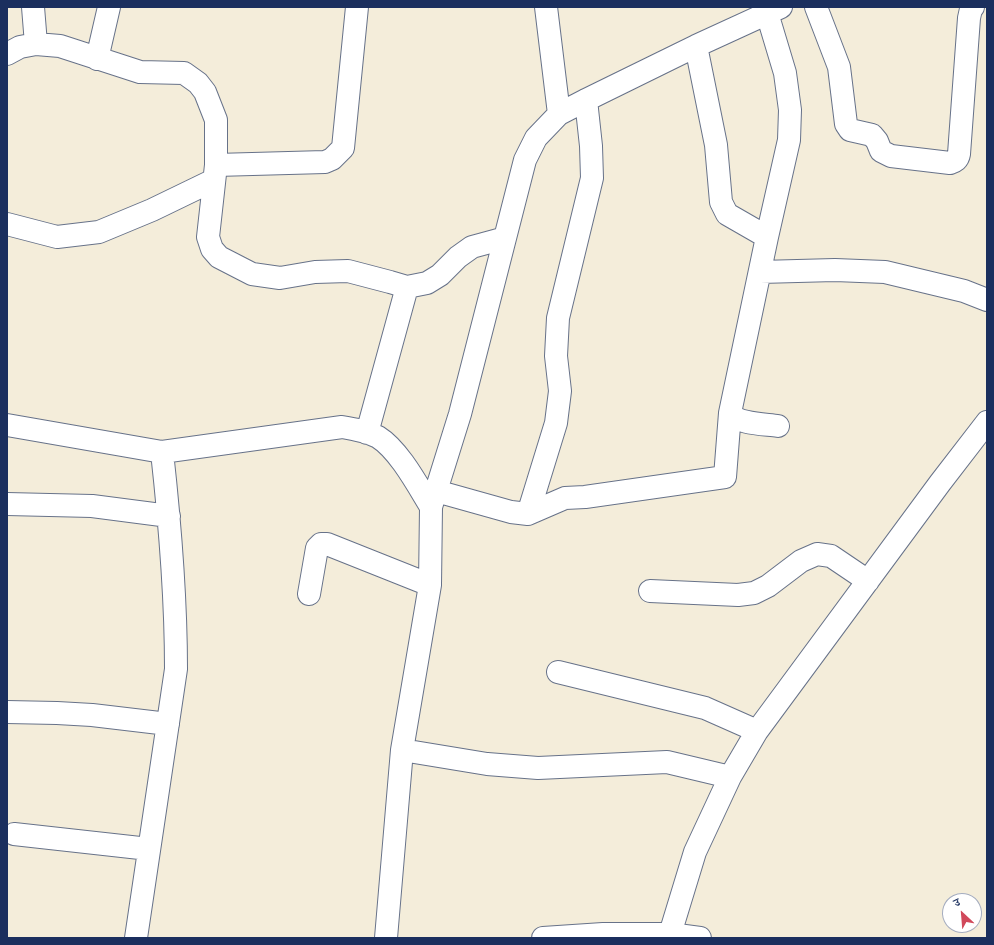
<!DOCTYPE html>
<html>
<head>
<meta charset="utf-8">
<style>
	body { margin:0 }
	#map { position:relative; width:994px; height:945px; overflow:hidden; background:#f4edda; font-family:"IM FELL English","Noto Serif Devanagari",serif }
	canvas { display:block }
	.frame { position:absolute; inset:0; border:8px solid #1b2f5e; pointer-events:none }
	.north { position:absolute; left:942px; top:893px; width:40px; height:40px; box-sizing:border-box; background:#fff; border:1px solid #a4acbf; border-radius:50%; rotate:334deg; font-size:11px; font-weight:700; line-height:16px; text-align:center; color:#1b2f5e }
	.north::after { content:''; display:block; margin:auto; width:14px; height:18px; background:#d1495b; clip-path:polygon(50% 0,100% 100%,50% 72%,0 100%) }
</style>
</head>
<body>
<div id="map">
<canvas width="994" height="945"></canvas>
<div class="frame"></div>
<div class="north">उ</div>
</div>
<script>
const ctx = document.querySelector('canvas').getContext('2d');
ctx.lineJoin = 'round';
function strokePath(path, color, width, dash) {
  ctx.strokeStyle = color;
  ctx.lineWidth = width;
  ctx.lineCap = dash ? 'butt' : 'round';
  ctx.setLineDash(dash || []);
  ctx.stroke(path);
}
const street = new Path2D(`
	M33,7L36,44
	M546,7L559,114
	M816,7L839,67L846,124L850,130L872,135L877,141L881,151L891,156L950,163C955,161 958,160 959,154L969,18L971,9L973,7
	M767,13L785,73L790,110L789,140L767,237L730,413C737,424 765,424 778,426
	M696,46L716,145L721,202L727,214L767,237
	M7,54L20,47L36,44L60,46L140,72L184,73L198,83L205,92L216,120V165L208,237L212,249L219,257L252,274L280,278L315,272L348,271L390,282L407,287L427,283L440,275L458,257L472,247L505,238
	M97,59L109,7
	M216,165L325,162L332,159L343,148L357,7
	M7,224L57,237L99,232L152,210L214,180
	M760,272L835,270L885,272L964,291L987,300
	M7,425L162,452L342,427C354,429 366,431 378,437C399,450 418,486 431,507
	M367,433L407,287
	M436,491L511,512L528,514L565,498L585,497L725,477L730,413
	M7,504L92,506L169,516
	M528,514L556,423L560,391L556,356L558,318L592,178L591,146L586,100
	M650,591L738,595L754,593L768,586L801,561L817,554L831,556L868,581
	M309,594L317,548L321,544H327L430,585
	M558,672L705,708L757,731
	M7,712L57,713L92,715L168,724
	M402,750L487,764L538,768L667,762L730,777
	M14,834L149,849
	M670,934L695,852L730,777L757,731L940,483L987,422
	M136,938L176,669C176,597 170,524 162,452
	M386,938L402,750L430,585L431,507L460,414L525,160L536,138L559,114L586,100L696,46L781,7`);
const secondary = new Path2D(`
	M543,938L603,934H670L700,938`);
strokePath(street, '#677289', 24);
strokePath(secondary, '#677289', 24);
strokePath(street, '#fff', 22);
strokePath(secondary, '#fff', 22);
</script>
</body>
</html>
